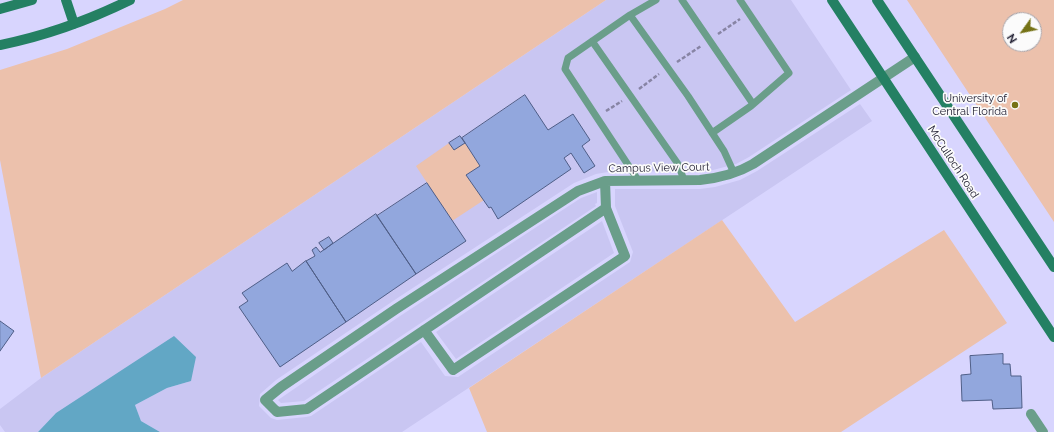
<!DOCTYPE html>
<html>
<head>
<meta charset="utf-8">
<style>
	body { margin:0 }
	#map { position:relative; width:1054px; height:432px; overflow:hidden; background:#d8d5fe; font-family:Raleway,sans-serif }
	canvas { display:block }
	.north { position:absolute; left:1002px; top:12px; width:40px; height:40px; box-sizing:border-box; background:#fbfbfb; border:1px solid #a5a4ab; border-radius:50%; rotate:237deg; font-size:11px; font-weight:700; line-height:16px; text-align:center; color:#232134 }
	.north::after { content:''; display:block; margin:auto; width:14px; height:18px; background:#757216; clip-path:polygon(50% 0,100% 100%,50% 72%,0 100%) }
</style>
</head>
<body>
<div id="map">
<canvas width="1054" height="432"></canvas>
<div class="north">N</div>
</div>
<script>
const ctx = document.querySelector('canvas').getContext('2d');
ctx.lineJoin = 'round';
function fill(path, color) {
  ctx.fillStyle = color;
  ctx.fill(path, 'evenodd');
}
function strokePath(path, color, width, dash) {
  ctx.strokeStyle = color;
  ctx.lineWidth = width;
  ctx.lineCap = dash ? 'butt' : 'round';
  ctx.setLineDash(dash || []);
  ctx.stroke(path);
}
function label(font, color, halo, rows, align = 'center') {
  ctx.font = font + ' Raleway,sans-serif';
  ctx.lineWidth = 3.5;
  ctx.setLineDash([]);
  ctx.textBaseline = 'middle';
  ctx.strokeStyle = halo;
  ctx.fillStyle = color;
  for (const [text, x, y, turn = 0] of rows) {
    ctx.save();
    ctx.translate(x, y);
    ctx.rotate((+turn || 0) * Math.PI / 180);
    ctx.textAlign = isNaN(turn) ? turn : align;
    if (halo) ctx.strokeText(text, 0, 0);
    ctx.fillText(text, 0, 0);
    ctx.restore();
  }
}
fill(new Path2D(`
	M606,0H791L851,90L749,157L736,164L713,170L701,172L614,171L596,174L574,183L399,297L276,380L260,394L259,406L271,418L277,420L306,417L311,416L421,342L445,376L458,377L630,262L633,252L615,206V189H700L715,187L740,180L757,171L860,104L872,121L402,432H160L141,421L135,405L167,388L191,381L56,413L38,432H5L0,425V409L41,378Z
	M597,192V203L595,204L596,206L304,401L281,403L278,400L400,316L581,198Z
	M602,221L614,253L456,359L436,332Z`), '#c9c6f2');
fill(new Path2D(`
	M183,0H606L41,378L0,160V70L67,49L165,9Z
	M907,0H1054V222ZM1010,20H1034V44H1010Z
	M449,143L454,150L465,143L480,166L484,200L452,221L416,166Z
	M722,220L795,322L944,230L1007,323L841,432H487L469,388Z`), '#ecc1ac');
fill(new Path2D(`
	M174,336L196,357L191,381L167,388L135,405L141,421L160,432H38L56,413Z`), '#62a7c5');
const building = new Path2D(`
	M525,95L548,130L573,114L590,140L582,146L595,166L584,173L571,153L564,158L571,169L498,219L491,207L489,208L466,175L480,166L462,138Z
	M460,136L465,143L454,150L449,143Z
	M427,183L466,241L416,274L377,216Z
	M376,214L416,274L346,322L306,261L315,256L312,250L316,247L320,252Z
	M329,237L333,243L324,250L319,243Z
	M306,261L346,322L280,367L239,307L248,301L242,293L287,263L292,271Z
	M0,321L14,331L0,351Z
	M1003,354V364H1010L1011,376H1021L1022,408L993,409L992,400L962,401L961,375L971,374L970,356Z`);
fill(building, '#92a7dd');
strokePath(building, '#4f5e87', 1);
strokePath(new Path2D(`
	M718,34L740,19
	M677,62L701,46
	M639,89L659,74
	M606,111L622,101`), '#8784a4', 2.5, [4, 2]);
strokePath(new Path2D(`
	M682,0L753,104
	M630,15L656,0
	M592,41L678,164L684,180
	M712,133L751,106L789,73L740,0
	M638,180L565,69L568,58L630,15L688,96L724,151L734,173`), '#6a9e8a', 7);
strokePath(new Path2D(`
	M605,181L606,208L307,409L277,412L265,400L281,387L396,309L578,191L605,181L700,180C719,178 736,174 753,164L915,57
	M424,330L453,370L625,256L606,208
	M1031,414L1043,432`), '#6a9e8a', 10);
strokePath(new Path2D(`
	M66,0L74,24
	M832,0L1054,337
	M877,0L1054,267
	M0,9L32,0
	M0,45C45,36 89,20 130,0`), '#248063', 10);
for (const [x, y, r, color] of [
	[1015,105,4,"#757216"]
]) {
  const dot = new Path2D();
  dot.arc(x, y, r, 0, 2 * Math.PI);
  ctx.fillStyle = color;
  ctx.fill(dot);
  strokePath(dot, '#fbfbfb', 1.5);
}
label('11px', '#232134', '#fbfbfb', [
	["University of",1007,99],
	["Central Florida",1007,112]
], 'right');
label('11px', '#232134', '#fbfbfb', [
	["McCulloch Road",953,162,57],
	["Campus View Court",659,168,-1]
]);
</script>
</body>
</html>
